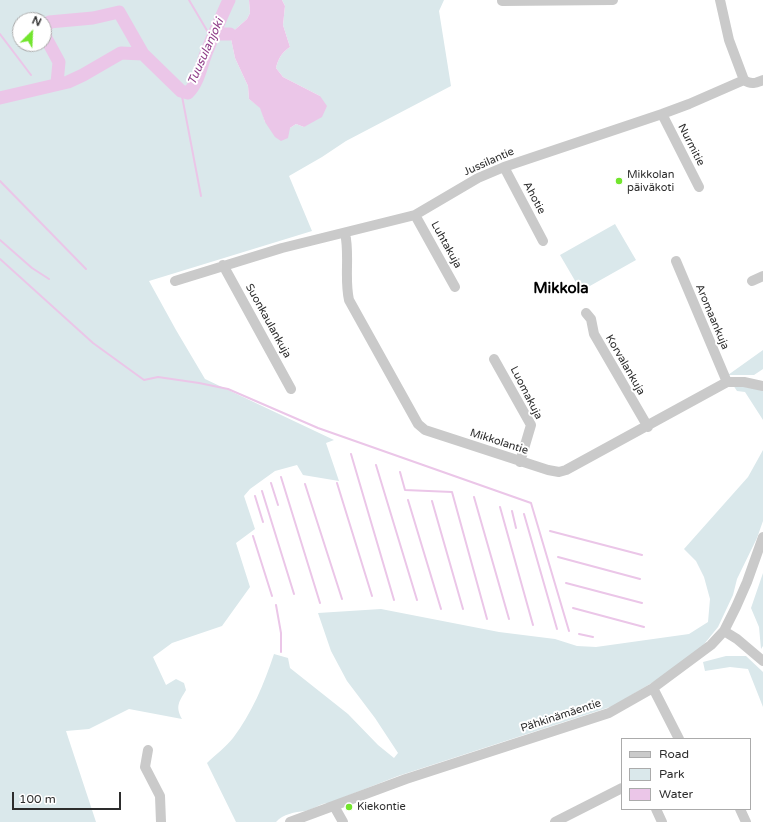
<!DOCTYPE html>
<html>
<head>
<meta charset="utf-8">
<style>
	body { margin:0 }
	#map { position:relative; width:763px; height:822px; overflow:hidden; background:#fff; font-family:"Varela Round",sans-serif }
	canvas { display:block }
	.legend { position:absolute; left:621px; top:738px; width:130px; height:72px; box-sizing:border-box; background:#fff; border:1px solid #ababab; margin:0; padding:5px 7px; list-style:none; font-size:12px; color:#2d2d2d }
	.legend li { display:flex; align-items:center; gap:8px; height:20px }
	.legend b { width:20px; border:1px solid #ababab }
	.north { position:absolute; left:12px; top:12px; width:40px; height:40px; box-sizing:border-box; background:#fff; border:1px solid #ababab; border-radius:50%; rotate:24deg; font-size:11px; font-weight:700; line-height:16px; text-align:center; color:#2d2d2d }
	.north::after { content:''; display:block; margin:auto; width:14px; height:18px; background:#72e52d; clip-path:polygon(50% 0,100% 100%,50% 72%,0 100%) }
	.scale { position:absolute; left:12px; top:792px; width:109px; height:18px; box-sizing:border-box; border:2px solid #2d2d2d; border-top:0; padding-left:5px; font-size:12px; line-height:14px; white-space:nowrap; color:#2d2d2d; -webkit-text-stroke:3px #fff; paint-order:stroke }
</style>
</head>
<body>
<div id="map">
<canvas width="763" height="822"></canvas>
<ul class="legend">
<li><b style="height:5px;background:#cacaca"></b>Road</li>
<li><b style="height:11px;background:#dae8eb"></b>Park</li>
<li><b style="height:11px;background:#ebc6e8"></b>Water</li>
</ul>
<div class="north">N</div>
<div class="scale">100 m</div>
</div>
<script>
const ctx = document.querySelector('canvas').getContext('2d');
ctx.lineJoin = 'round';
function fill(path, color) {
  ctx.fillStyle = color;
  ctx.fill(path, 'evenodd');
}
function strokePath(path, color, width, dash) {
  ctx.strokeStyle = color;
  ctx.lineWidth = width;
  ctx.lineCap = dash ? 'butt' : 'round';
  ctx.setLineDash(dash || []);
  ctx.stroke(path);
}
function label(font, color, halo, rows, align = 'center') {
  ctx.font = font + ' "Varela Round",sans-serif';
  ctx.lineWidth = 4;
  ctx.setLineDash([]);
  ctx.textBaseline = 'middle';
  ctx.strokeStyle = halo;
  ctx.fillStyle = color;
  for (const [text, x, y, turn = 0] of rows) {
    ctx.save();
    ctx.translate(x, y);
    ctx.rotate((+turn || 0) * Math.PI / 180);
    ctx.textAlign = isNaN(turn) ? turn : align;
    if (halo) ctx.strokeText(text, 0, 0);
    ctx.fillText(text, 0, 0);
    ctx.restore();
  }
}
fill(new Path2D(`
	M0,0H249L250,13L247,19L230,34L235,58L248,86L249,99L261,108L265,122L290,128L296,124L304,127L320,96L283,77L276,68C278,59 282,52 290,47L283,25L285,6L282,0H444L439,11L451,86L346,141L322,157L289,176L312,231L149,281L176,330L205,379L334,440L326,443L339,481L303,475L297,465L275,471L250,489L244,496L255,529L236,543L250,587L222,626L172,643L153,657L166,685L176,679L184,683L186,690C179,702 175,706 182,719L129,709L89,729L66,731L96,822H0ZM20,20H44V44H20Z
	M615,224L636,260L581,291L560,255Z
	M763,350V369L754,375H728Z
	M733,385L763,390V420L745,392L737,391Z
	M763,450V521L757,538L737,579L733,595L718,627L701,648L655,681L613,706L398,776L329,803C320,803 313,810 305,811C295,812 283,814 276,822H236L207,763C215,755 226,747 233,738C252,713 264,684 274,654L288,658L290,668L348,714L378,745L394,758L398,753L375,718L347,681L331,651L318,613L381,609L499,632L555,639L577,646L596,647L689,634L708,622L710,599L704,577L696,561L684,549L748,477Z
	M763,573V646L761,649L759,627L751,608Z
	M726,656H746L763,672V707L748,669L730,667L705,671L703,662Z`), '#dae8eb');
fill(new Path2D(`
	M249,0H282L285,6L283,25L290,47C282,52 278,59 276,68L283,77L320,96L327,106L322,117L304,127L296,124L290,128L288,138L281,141L275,137L265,122L260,108L249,99L248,86L235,58L230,34L247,19L250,13Z`), '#ebc6e8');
strokePath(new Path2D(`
	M189,0L212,39
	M0,34L31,75
	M181,91L201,196
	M0,181L86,269
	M0,240L32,268L49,279
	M0,259L93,343L144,380L158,377L199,383L228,389L318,428L531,503L569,631
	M351,454L394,600
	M376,465L417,600
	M400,472L405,490L452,492L487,619
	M281,477L320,603
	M271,483L278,505
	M337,483L372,596
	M305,484L342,599
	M262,491L294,594
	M255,496L263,522
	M474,497L509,619
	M408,500L441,609
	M432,501L463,609
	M500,507L533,625
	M512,511L516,528
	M524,514L557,629
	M550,531L642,555
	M253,536L272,596
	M558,557L640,579
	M566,583L642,603
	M276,605L281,633V652
	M573,608L644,627
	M579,634L593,637`), '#ebc6e8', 2);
strokePath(new Path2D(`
	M214,34H230
	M57,83L59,62L46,38L44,30L49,22L93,18L119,12L143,54
	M0,98L68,82L83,75L121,53L143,54L181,91L188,93C199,82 201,65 207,51C214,34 221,17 229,0`), '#ebc6e8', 13);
strokePath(new Path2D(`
	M720,0L729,40L744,80
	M502,1L613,0
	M662,114L699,187
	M504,167L543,241
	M415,215L455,287
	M345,233C350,255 344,278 349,300L418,424L425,430L548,470L559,472L566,470L727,382H744L763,386
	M676,261L727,382
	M223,265L291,389
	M175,281L282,248L415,215L478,178L504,167L662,114L689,104L744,80C751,85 756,83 763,80
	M752,281L763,276
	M586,313L591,319L594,334L648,427
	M494,359L531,425L520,462
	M724,631L737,639L763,661
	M653,688L679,739
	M148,750L145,767L160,796L161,822
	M334,806L343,822
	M656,809L662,822
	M740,809L746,822
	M290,822L406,779L609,713L653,688L711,645L724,631L736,607L747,582L763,537
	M555,822L622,788`), '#cacaca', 10);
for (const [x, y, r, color] of [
	[619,181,4,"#72e52d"],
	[349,807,4,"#72e52d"]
]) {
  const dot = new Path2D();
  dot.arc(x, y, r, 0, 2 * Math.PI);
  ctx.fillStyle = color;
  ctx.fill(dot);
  strokePath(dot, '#fff', 1.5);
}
label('11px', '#2d2d2d', '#fff', [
	["Nurmitie",691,145,63],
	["Jussilantie",489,162,-24],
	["Ahotie",534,198,62],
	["Luhtakuja",446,245,61],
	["Aromaankuja",712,317,67],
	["Suonkaulankuja",268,321,61],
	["Korvalankuja",625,365,60],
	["Luomakuja",526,393,63],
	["Mikkolantie",499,442,18],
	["Pähkinämäentie",561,716,-18]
]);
label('11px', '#2d2d2d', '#fff', [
	["Mikkolan",627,175],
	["päiväkoti",627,188],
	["Kiekontie",357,807]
], 'left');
label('italic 12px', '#8e3b87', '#fff', [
	["Tuusulanjoki",206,52,-66]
]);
label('bold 15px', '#000', '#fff', [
	["Mikkola",561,289]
]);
</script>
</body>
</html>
